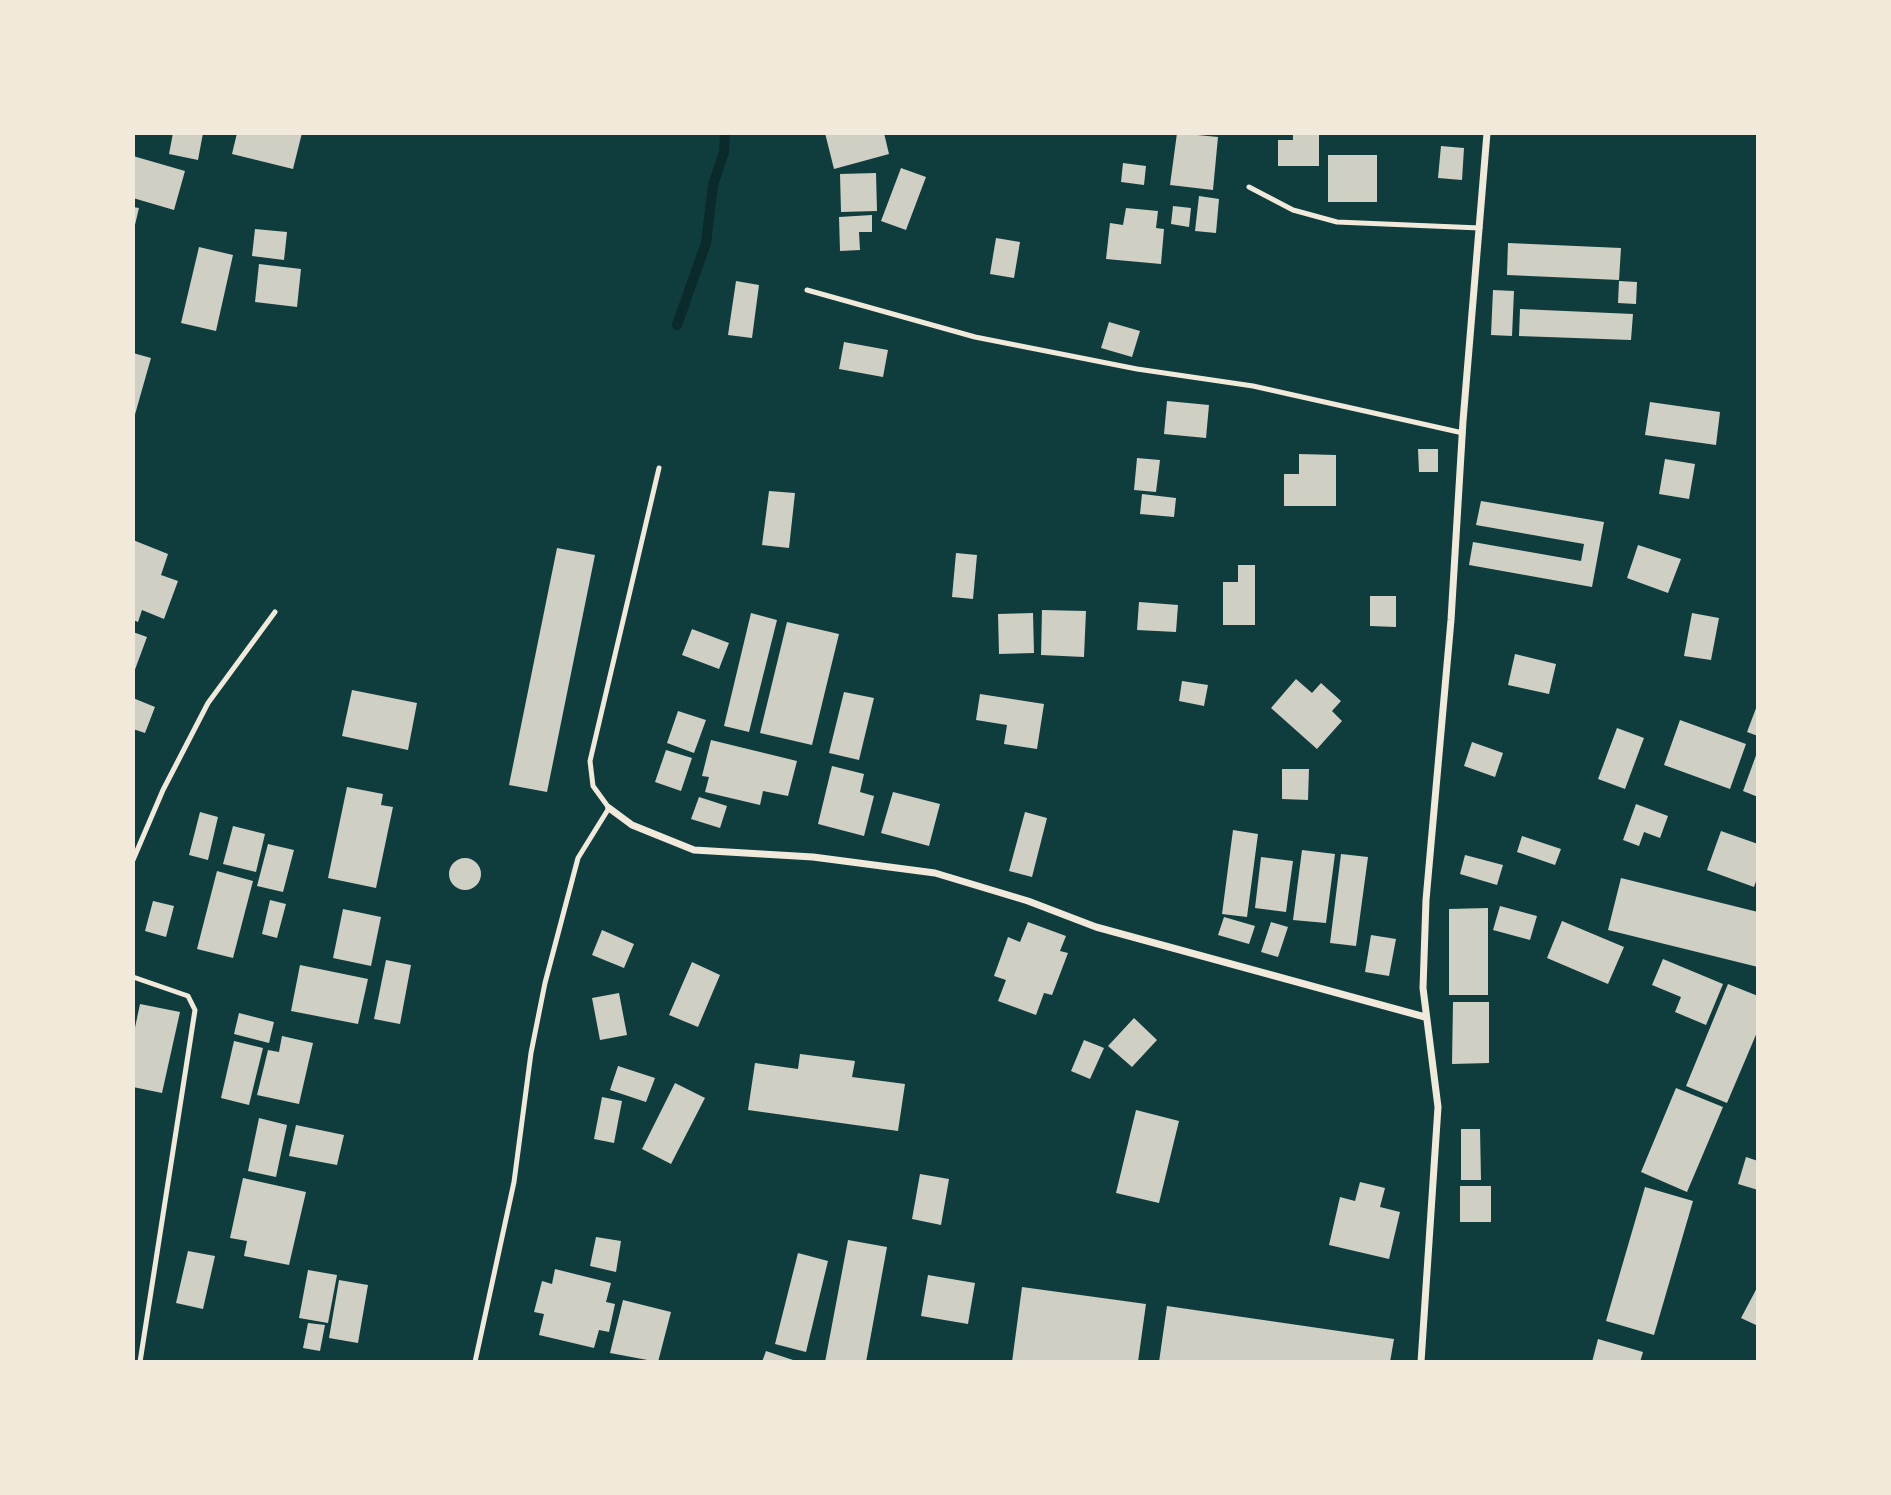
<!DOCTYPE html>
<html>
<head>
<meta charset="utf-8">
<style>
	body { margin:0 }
	#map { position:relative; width:1891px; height:1495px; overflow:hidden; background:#0f3d3e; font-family:"PT Sans Narrow",sans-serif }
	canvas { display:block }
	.frame { position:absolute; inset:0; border:135px solid #f1e9da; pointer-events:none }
</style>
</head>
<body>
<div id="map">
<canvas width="1891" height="1495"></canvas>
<div class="frame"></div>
</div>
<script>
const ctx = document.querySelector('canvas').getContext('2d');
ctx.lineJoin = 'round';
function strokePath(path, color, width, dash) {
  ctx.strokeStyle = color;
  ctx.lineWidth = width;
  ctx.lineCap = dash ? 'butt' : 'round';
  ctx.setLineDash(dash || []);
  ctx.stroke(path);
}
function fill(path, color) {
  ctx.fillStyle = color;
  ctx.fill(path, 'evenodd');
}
strokePath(new Path2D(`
	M677,325L706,243L713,185L724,152L725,133`), '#0a2a2b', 10);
fill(new Path2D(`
	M173,133H203L198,160L169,154Z
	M237,133H302L293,169L232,154Z
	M825,133H884L889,154L834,169Z
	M1177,133L1218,137L1213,190L1170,185Z
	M1293,133H1319V166H1278V140H1293Z
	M1441,146L1464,148L1462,180L1438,178Z
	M1328,155H1377V202H1328Z
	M133,156L185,171L174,210L133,198Z
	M1123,163L1146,166L1144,185L1121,182Z
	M901,168L926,177L906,230L881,221Z
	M876,173L877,211L841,212L840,174Z
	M1199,196L1219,199L1216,233L1195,231Z
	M1173,206L1191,208L1189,227L1171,224Z
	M133,207L139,208L134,229L133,228Z
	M1126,208L1158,211L1156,228L1164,229L1161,264L1106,259L1110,223L1123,225Z
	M872,215V232H859L860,250L840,251L839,217Z
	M255,229L287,232L284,260L252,256Z
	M996,238L1020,242L1014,278L990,274Z
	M1508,243L1621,248L1619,280L1507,275Z
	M199,247L233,255L216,331L181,323Z
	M259,264L301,269L297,307L255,302Z
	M736,281L759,285L752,338L728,335Z
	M1619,281L1637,282L1636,304L1618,303Z
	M1493,290L1514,291L1512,336L1491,335Z
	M1520,309L1633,314L1631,340L1519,336Z
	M1109,322L1140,331L1132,357L1101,348Z
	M844,342L888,350L883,377L839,369Z
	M133,353L151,358L134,418H133Z
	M1167,401L1209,405L1206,438L1164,434Z
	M1650,402L1720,412L1716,445L1645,435Z
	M1418,449H1438V472H1419Z
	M1299,454L1336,455V506H1284V474H1299Z
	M1137,458L1160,460L1156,492L1134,490Z
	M1665,459L1695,464L1689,499L1659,494Z
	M769,491L795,493L789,548L762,545Z
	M1142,494L1176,498L1174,517L1140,514Z
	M1481,501L1604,522L1592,587L1469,565L1473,542L1581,561L1584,544L1476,525Z
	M133,540L168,554L161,575L178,581L164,619L142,610L138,622L133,620Z
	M1638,545L1681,559L1668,593L1627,578Z
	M557,548L595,555L547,792L509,785Z
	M956,553L977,555L973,599L952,597Z
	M1238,565H1255V625H1223V582H1238Z
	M1370,596H1396V627L1370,626Z
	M1139,602L1178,605L1176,632L1137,630Z
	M1042,610L1086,611L1084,657L1041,655Z
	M751,613L777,620L749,732L724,726Z
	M1033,613L1034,653L999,654L998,614Z
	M1692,613L1719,618L1711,660L1684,656Z
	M787,622L839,634L812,745L760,733Z
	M692,629L729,643L719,669L682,655Z
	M133,632L147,637L133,675Z
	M1515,654L1556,664L1549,694L1508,685Z
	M1296,679L1312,693L1321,683L1341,701L1332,711L1342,721L1317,749L1271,708Z
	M1182,681L1208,685L1204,706L1179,701Z
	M352,690L417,703L408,750L342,736Z
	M844,692L874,698L859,760L829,753Z
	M980,694L1044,704L1037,749L1004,744L1007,725L976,720Z
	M133,698L155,707L145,733L133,729Z
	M1758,703V736L1747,732Z
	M678,711L706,720L694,753L667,743Z
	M1680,720L1746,744L1730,789L1664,765Z
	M1617,728L1644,738L1625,789L1598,779Z
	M711,740L797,761L788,796L763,791L760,805L705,792L709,777L702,776Z
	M1472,742L1503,753L1495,777L1464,766Z
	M666,750L692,758L681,791L655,782Z
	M1758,750V797L1743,791Z
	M832,766L864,774L860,792L874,796L864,836L818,824Z
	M1282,769H1309L1308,800L1282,799Z
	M347,787L383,794L381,805L393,807L376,888L328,878Z
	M893,792L940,804L929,846L881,833Z
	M699,797L727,806L720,828L691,819Z
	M1636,804L1668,816L1660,838L1644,832L1639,846L1623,840Z
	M200,812L218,817L208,860L189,855Z
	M1025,812L1047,818L1032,877L1009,871Z
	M233,826L265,834L256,872L223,864Z
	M1233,830L1258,834L1247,917L1222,914Z
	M1721,831L1758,844V876L1754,887L1707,870Z
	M1522,836L1561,849L1555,865L1517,852Z
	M268,844L294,850L283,892L257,886Z
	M1302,850L1335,854L1326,923L1293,920Z
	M1341,854L1368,857L1356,946L1330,943Z
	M1465,855L1503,865L1497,885L1460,874Z
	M1261,857L1293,861L1286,912L1255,908Z
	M449 874a16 16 0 1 1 32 0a16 16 0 1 1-32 0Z
	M217,871L253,881L233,958L197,949Z
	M1621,878L1758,912V967L1608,930Z
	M270,900L286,904L277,938L262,934Z
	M153,901L174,906L166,937L145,931Z
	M1500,906L1537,916L1530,940L1493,930Z
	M1488,908V995H1449V909Z
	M343,909L381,917L371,966L333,958Z
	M1224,917L1255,926L1249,944L1218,935Z
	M1562,921L1624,947L1608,984L1547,958Z
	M1028,922L1066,936L1060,951L1068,953L1052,995L1044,993L1036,1015L998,1001L1006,980L994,976L1008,937L1020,942Z
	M1271,922L1288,927L1278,957L1261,952Z
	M602,930L634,944L624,968L592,955Z
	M1371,935L1396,939L1389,976L1365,972Z
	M1663,959L1723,984L1706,1025L1675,1012L1681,997L1652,985Z
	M386,960L411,965L400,1024L374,1019Z
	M692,962L720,975L698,1027L669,1015Z
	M300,965L368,979L358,1024L291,1011Z
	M1728,984L1758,996V1030L1727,1103L1686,1086Z
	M619,993L627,1035L600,1040L592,998Z
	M1453,1002H1489V1063L1452,1064Z
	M140,1004L180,1012L162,1093L133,1087V1037Z
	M239,1013L274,1022L269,1043L234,1034Z
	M1134,1018L1157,1040L1132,1067L1108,1046Z
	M282,1036L313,1043L299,1104L257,1095L268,1050L279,1052Z
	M1084,1040L1104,1048L1090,1079L1071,1071Z
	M234,1041L263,1048L249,1105L221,1098Z
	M800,1054L855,1061L852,1077L905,1084L898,1131L748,1110L755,1063L798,1069Z
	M618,1066L655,1078L646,1102L610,1090Z
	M675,1083L705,1098L671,1164L642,1149Z
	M1676,1088L1723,1107L1687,1192L1641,1172Z
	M602,1097L622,1101L614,1143L594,1139Z
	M1136,1110L1179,1121L1159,1203L1116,1193Z
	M259,1118L287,1125L276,1177L248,1171Z
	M296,1125L344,1135L337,1165L289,1156Z
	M1461,1129H1480L1481,1180H1461Z
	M1746,1157L1758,1161V1190L1738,1184Z
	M920,1174L949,1179L941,1225L912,1219Z
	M243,1178L306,1192L289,1265L244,1256L247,1241L230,1238Z
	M1360,1182L1385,1188L1380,1207L1400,1212L1389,1259L1329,1245L1340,1197L1355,1201Z
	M1460,1186H1491V1222H1460Z
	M1645,1187L1693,1201L1654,1335L1606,1321Z
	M596,1237L621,1241L616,1272L590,1266Z
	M848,1240L887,1247L866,1362H825Z
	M188,1251L215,1256L203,1309L176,1303Z
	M798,1253L828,1261L806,1352L775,1344Z
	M555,1269L611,1283L606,1302L615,1304L609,1332L599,1330L594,1348L539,1335L544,1314L534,1312L542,1281L552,1284Z
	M308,1270L337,1275L328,1323L299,1318Z
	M928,1275L975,1283L968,1324L921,1316Z
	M339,1280L368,1285L358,1343L329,1338Z
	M1758,1286V1326L1741,1318Z
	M1022,1287L1146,1304L1138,1362H1012Z
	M623,1300L671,1312L658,1362L610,1353Z
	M1167,1306L1394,1339L1390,1362H1159Z
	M308,1323L325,1325L320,1351L303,1348Z
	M1598,1339L1643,1352L1640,1362H1592Z
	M766,1351L799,1362H762Z`), '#cfcfc3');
strokePath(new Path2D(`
	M1249,187L1293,210L1337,222L1480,228
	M807,290L975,337L1137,369L1253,386L1463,433
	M133,860L163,790L208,703L275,612
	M133,977L188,996L195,1010L140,1362
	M475,1362L514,1182L531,1053L545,983L578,858L609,808L593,786L590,761L659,468`), '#f1e9da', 5);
strokePath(new Path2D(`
	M609,808L632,825L694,850L813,857L935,873L1028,901L1096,927L1425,1017
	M1421,1362L1438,1107L1423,988L1426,900L1451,620L1463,421L1487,133`), '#f1e9da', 7);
</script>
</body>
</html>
